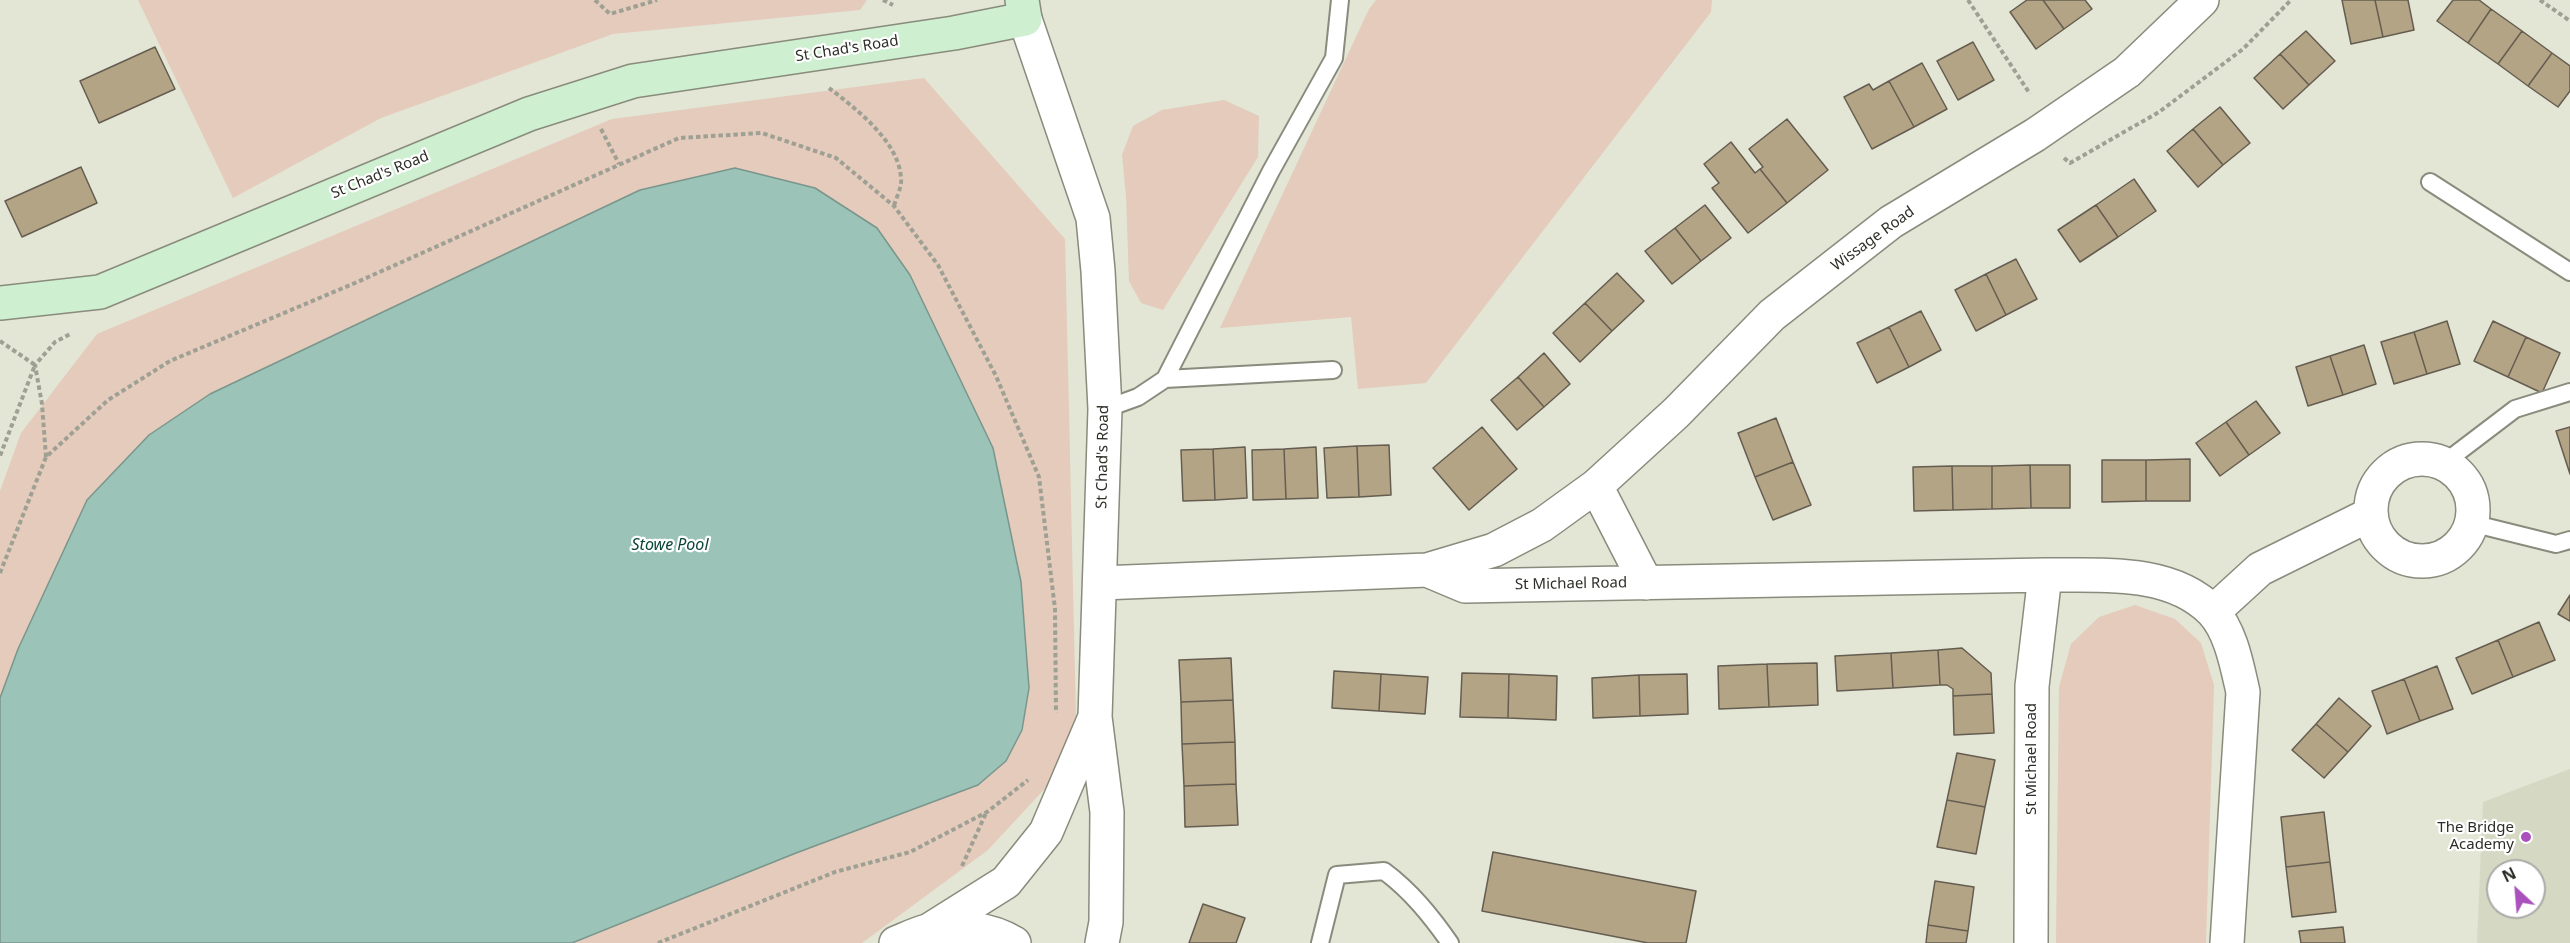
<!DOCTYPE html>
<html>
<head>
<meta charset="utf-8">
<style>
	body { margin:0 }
	#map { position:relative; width:2570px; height:943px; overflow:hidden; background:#e3e5d5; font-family:"Noto Sans",sans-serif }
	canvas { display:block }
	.north { position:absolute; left:2486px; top:859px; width:60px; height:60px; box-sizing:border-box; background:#fff; border:2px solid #ababa9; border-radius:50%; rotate:334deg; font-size:16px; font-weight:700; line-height:24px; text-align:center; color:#2d2e27 }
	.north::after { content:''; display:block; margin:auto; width:21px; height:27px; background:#aa51bd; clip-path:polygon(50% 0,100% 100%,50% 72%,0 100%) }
</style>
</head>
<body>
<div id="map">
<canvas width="2570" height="943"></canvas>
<div class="north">N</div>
</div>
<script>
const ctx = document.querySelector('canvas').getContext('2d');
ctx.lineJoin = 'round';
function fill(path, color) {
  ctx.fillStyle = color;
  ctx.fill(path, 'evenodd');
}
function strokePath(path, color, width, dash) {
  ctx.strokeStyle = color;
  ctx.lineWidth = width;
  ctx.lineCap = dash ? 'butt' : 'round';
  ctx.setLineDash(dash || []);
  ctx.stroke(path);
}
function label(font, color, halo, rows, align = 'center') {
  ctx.font = font + ' "Noto Sans",sans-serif';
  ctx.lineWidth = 4.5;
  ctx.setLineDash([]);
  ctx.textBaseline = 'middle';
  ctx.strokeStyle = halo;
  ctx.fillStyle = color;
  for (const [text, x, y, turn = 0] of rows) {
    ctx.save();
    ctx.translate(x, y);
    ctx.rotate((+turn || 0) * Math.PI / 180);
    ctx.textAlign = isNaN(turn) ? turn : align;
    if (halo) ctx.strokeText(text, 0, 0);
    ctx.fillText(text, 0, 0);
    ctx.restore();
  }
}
fill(new Path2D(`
	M2570,769V943H2477L2483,802ZM2498,871H2534V907H2498Z`), '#d5d8c2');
fill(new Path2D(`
	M138,0H867L860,10L613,34L381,118L233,198Z
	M1376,0H1712L1711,12L1426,383L1358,389L1351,317L1220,328L1369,9Z
	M924,78L1065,239L1076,718L1050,783L988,850L862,943H0V491L21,433L97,334L612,119Z
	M1224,100L1259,116L1258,157L1163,310L1141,303L1129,281L1126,196L1122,155L1133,126L1162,110Z
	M2135,605L2175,619L2201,643L2214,685L2206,943H2056L2059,687L2071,644L2099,617Z`), '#e4cbbc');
const water = new Path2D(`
	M735,168L815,188L877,228L910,275L993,448L1021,582L1029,688L1022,730L1006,761L978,785L796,853L572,943H0V698L18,649L87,500L149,435L210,394L640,190Z`);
fill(water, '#9bc3b7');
strokePath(water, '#7a968c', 1.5);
const building = new Path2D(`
	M2027,0H2043L2064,29L2036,49L2010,12Z
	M2043,0H2085L2092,9L2064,29Z
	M2342,0H2375L2383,37L2351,44Z
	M2375,0H2408L2414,30L2383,37Z
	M2453,0H2479L2491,9L2468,43L2437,21Z
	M2491,9L2522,31L2498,64L2468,43Z
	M2306,31L2335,61L2309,85L2280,54Z
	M2522,31L2552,53L2528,86L2498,64Z
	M1973,42L1994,80L1958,100L1937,61Z
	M155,47L175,89L99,123L80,81Z
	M2552,53L2570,66V91L2558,107L2528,86Z
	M2280,54L2309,85L2283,109L2254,78Z
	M1922,63L1947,109L1914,127L1889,81Z
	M1889,81L1914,127L1872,149L1844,97L1869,84L1873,90Z
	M2220,107L2250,143L2223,165L2193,129Z
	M1787,119L1828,170L1787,203L1760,169L1763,167L1749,149Z
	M2193,129L2223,165L2198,187L2167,151Z
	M1731,142L1755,173L1760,169L1787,203L1748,233L1712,188L1719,183L1704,164Z
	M81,167L97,203L22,237L5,201Z
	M2134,179L2156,211L2118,237L2096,205Z
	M1705,205L1731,238L1701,261L1675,228Z
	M2096,205L2118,237L2080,262L2058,230Z
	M1675,228L1701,261L1672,284L1645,251Z
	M2016,259L2037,299L2006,315L1986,274Z
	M1617,273L1644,301L1612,331L1585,303Z
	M1986,274L2006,315L1976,331L1955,290Z
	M1585,303L1612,331L1580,362L1553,333Z
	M1921,311L1941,350L1909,367L1889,327Z
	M2447,321L2460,364L2427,374L2414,332Z
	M2493,321L2526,337L2508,377L2474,361Z
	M1889,327L1909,367L1877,383L1857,343Z
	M2414,332L2427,374L2394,384L2381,342Z
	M2526,337L2560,353L2542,393L2508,377Z
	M2364,345L2376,384L2343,395L2330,356Z
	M1544,353L1570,384L1544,407L1518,377Z
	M2330,356L2343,395L2308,406L2296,367Z
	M1518,377L1544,407L1517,430L1491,400Z
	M2256,401L2280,433L2249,455L2226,422Z
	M1776,418L1793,462L1755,477L1738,433Z
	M2226,422L2249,455L2220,476L2196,443Z
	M1482,427L1517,469L1469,510L1433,468Z
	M2570,427V474L2556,431Z
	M1389,445L1391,495L1359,497L1357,446Z
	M1357,446L1359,497L1327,498L1324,448Z
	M1245,447L1247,498L1215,500L1213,449Z
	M1316,447L1318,498L1286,499L1284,449Z
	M1213,449L1215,500L1183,501L1181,450Z
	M1284,449L1286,499L1253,500L1252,450Z
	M2190,459V501H2146V460Z
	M2102,460H2146V501L2102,502Z
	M1793,462L1811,505L1773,520L1755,477Z
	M2030,465H2070V508H2031Z
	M2030,465L2031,508L1992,509V466Z
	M1952,466L1953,510L1914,511L1913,467Z
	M1952,466H1992V509L1953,510Z
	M2570,595V621L2558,614Z
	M2539,622L2555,660L2513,677L2498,640Z
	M2498,640L2513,677L2472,694L2456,658Z
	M1962,648L1991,673L1992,694L1953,696V689L1947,685H1940L1938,650Z
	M1938,650L1940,685L1893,688L1891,653Z
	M1891,653L1893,688L1837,691L1835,656Z
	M1231,658L1233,700L1181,702L1179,660Z
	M1817,663L1818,705L1769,707L1767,664Z
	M1767,664L1769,707L1719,709L1718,666Z
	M2437,666L2453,709L2420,721L2404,679Z
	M1334,671L1381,674L1379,711L1332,708Z
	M1462,673L1509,674L1508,718L1460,717Z
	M1381,674L1428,677L1425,714L1379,711Z
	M1509,674L1557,676L1556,720L1508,718Z
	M1687,674L1688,714L1640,716L1639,675Z
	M1639,675L1640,716L1593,718L1592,678Z
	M2404,679L2420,721L2387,734L2372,691Z
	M1992,694L1994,733L1954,735L1953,696Z
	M2339,698L2371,726L2348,752L2316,724Z
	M1233,700L1235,742L1182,744L1181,702Z
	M2316,724L2348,752L2324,778L2292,750Z
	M1235,742L1236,784L1184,786L1182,744Z
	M1957,753L1995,760L1985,807L1947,800Z
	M1236,784L1238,825L1185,827L1184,786Z
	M1947,800L1985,807L1976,854L1937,847Z
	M2324,812L2330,862L2286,867L2281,817Z
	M1493,852L1696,891L1686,943H1648L1482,911Z
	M2330,862L2336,912L2292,917L2286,867Z
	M1935,881L1974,887L1968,931L1928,925Z
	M1203,904L1245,918L1236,943H1189Z
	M1928,925L1968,931L1966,943H1926Z
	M2343,927L2345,943H2301L2299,931Z`);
fill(building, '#b4a486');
strokePath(building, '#645d50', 1.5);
const lane = new Path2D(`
	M2430,182L2570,272
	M1165,379L1333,370
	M1105,409L1138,397L1165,379L1271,171L1334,58L1340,0
	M2444,463L2515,409L2570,392
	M2471,523L2556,544L2570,540
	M1320,943L1337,875L1384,871C1411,891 1431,916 1450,943`);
const street = new Path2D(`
	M1025,19L1093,218L1098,271L1105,409L1095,717L1107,812L1106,922L1102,943
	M2371 510a51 51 0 1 1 102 0a51 51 0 1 1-102 0Z
	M1596,486L1646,583
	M1427,570L1494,550L1542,525L1596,486L1676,413L1772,315L1891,222L2035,135L2127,72L2202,0
	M1101,583L1427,570L1465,586L2045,575C2099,576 2170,568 2212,611C2231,631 2237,666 2243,692L2227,943
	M2213,612L2260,569L2371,514
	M928,931L1006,882L1046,832L1095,717
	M896,943C906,939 916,934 927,931C953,924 990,928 1014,943
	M2031,943L2032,686L2045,575`);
const secondary = new Path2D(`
	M0,303L100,292L529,114L633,81L954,33L1025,19L1022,0`);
strokePath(lane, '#898b7c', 20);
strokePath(street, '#898b7c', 36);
strokePath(secondary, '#898b7c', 36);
strokePath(new Path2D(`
	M595,0L610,14L657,0
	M883,0L893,5
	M1968,0L2030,94
	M2540,0L2570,21
	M829,88C855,108 900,142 901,179C902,187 896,198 894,206
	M601,129L619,164
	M2064,158L2070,163L2159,112L2243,49L2291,0
	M0,341L35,365L0,456
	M46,457L42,404L35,365L55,342L72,333
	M0,573L46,457L108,400L170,361L355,283L679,138L762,133L836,158L894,206L938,265L996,376L1039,477L1055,609L1056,713
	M962,866L986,813
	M658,943L835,872L910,852L987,812L1028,780`), '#9fa094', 4, [4.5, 3]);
strokePath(lane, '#fff', 16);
strokePath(street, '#fff', 33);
strokePath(secondary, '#ceefd0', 33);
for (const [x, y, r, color] of [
	[2526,837,6,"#aa51bd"]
]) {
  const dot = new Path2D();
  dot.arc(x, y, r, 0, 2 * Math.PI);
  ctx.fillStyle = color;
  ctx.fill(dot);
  strokePath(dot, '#fff', 2);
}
label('15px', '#2d2e27', '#fff', [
	["St Chad's Road",847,49,-9],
	["St Chad's Road",380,175,-22],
	["Wissage Road",1873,239,-36],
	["St Chad's Road",1103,457,-89],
	["St Michael Road",1571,584,-1],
	["St Michael Road",2032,759,-90]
]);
label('15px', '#2d2e27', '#fff', [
	["The Bridge",2514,828],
	["Academy",2514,845]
], 'right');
label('italic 16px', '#0a4438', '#fff', [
	["Stowe Pool",670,545]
]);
</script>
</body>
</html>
